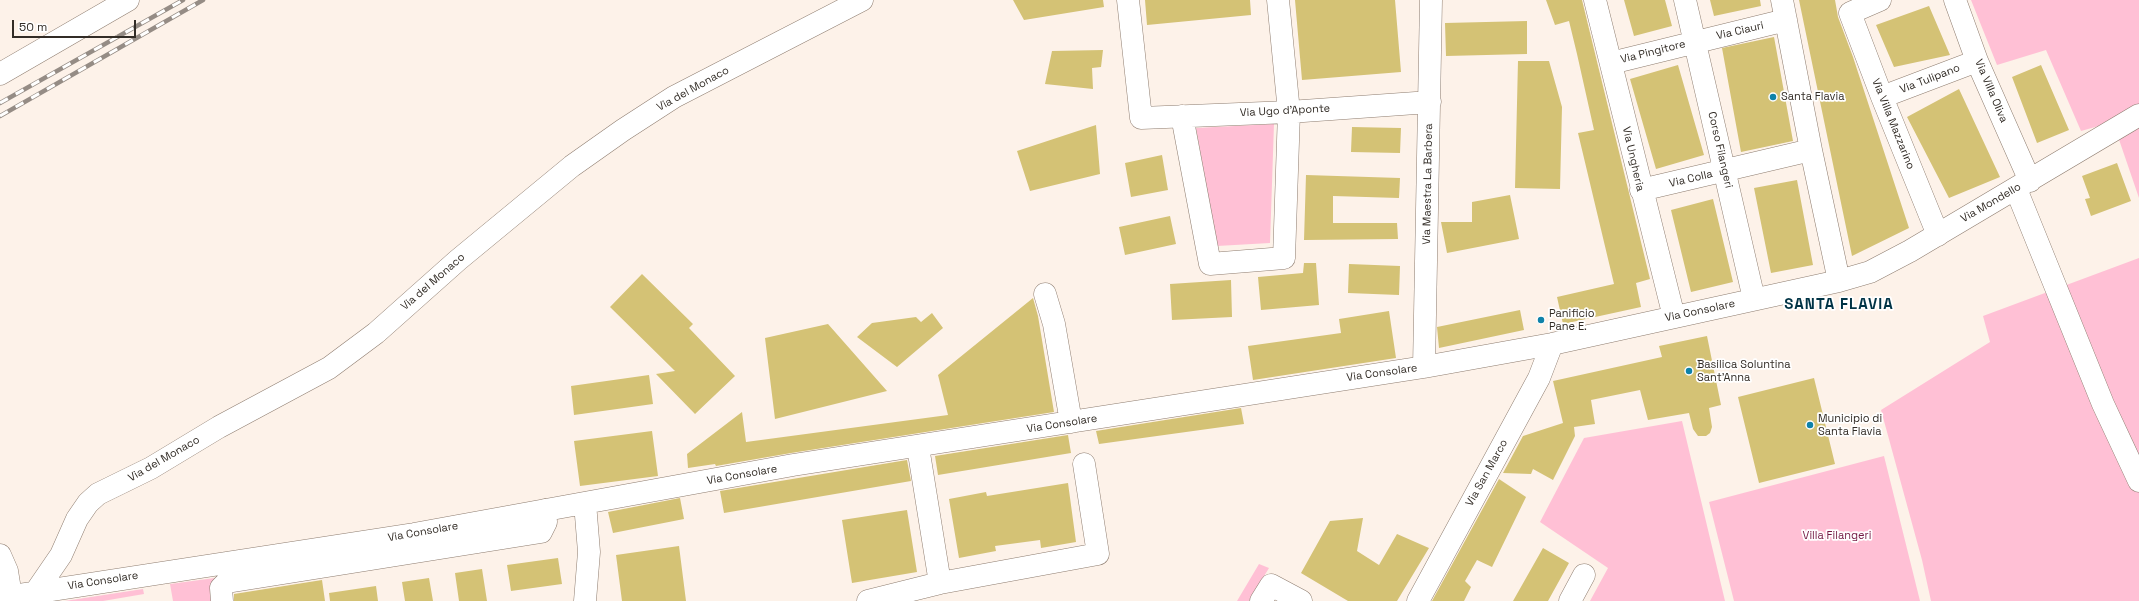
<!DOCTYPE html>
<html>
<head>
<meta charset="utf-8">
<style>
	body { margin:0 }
	#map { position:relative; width:2139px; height:601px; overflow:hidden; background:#fdf2e9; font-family:"Space Grotesk",sans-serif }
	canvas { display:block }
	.scale { position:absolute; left:12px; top:20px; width:124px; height:18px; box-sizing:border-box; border:2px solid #322c26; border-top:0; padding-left:5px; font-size:12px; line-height:14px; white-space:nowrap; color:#322c26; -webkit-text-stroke:3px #fff; paint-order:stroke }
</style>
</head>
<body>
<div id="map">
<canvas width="2139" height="601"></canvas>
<div class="scale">50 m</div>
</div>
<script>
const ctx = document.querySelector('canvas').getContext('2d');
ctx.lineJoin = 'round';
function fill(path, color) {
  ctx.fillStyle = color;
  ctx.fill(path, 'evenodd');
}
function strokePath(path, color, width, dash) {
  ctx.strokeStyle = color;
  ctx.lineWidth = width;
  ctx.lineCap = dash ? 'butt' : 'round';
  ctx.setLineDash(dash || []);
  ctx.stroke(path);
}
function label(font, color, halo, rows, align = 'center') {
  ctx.font = font + ' "Space Grotesk",sans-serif';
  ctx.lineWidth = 3.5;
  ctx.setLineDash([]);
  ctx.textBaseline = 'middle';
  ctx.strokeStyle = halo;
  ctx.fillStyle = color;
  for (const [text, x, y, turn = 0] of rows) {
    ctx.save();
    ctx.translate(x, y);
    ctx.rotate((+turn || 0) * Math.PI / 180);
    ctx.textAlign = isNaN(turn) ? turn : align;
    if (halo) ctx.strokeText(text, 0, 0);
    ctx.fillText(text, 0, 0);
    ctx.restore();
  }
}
fill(new Path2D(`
	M1971,0H2139V198L2113,122L2081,131L2046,50L1997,65Z
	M1274,124L1270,243L1217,246L1196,128Z
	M2139,258V601H1931L1922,560L1881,410L1990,342L1983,316Z
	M1682,421L1725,601H1590L1608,568L1540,522L1584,438Z
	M1884,456L1920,601H1734L1709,502Z
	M1259,564L1269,568L1249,601H1237Z
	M222,577L213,601H173L170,584Z
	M143,589L144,594L103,601H65Z`), '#ffc0d5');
fill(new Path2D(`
	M1013,0H1103L1104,7L1024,20Z
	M1145,0H1250L1251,15L1147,25Z
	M1295,0H1395L1401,72L1302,80Z
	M1546,0H1582L1650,279L1636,283L1641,307L1563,324L1557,297L1614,284L1578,133L1594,130L1577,54L1569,21L1555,25Z
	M1624,0H1665L1672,26L1634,36Z
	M1710,0H1760L1761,6L1714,16Z
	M1799,0H1835L1838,17L1853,57L1909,228L1852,256Z
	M1929,6L1950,55L1894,67L1876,25Z
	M1527,21V54L1446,56L1445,23Z
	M1774,37L1793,141L1741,152L1722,48Z
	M1103,50L1101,67L1092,68L1093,89L1045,84L1052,51Z
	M1518,61H1549L1562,107L1560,189L1515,188Z
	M1678,65L1704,155L1656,169L1630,79Z
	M2041,65L2069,130L2037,143L2012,77Z
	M1959,89L2000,177L1949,198L1907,117Z
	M1096,125L1100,174L1030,191L1017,151Z
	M1352,127L1401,128L1400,153L1351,152Z
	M1162,155L1168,190L1131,197L1125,163Z
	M2117,163L2131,201L2091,216L2085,199L2090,198L2082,176Z
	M1306,175L1400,178L1399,198L1333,196V223H1397L1398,239L1304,240Z
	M1797,180L1813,265L1771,273L1754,188Z
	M1510,195L1519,239L1447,253L1441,222H1472V202Z
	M1713,199L1733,282L1691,292L1671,210Z
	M1170,216L1176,244L1125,255L1119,227Z
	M1304,263H1316L1319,305L1261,310L1258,277L1303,273Z
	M1349,264L1400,266L1399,295L1348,293Z
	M642,274L693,324L689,328L735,376L695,414L656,374L675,371L610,307Z
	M1231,280L1232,317L1172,320L1170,284Z
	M1033,298L1038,316L1054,412L791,453L716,466L715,464L688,468L687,454L742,412L746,442L948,415L938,375Z
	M1520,310L1524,330L1439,348L1437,327Z
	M1389,311L1396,358L1253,380L1248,346L1341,333L1339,319Z
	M932,313L943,328L897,367L857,337L872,323L916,317L921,322Z
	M828,324L887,391L775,419L765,338Z
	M1707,336L1721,405L1709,408L1712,427L1710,433L1706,436H1698L1693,429L1689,413L1648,420L1640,390L1591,400L1595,424L1574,427L1575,436L1553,480L1533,469L1531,474L1503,473L1523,436L1563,423L1553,381L1662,357L1659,346Z
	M649,375L653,404L574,415L571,386Z
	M1814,378L1835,464L1759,483L1738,397Z
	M1241,408L1244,424L1099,444L1096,431Z
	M652,431L658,476L580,486L574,441Z
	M1068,435L1071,453L938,475L935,456Z
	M907,460L911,481L724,513L720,491Z
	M1499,479L1526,497L1492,567L1477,560L1465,581L1471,587L1464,601H1432Z
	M1068,483L1076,542L1041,548L1040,540L995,546L996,551L959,558L949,499L986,492L987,496Z
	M680,498L684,519L613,533L608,512Z
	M907,510L917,572L852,583L842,520Z
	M1363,518L1357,551L1379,565L1397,534L1429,548L1397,601H1348L1301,573L1330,521Z
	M679,546L686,601H622L616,555Z
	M1543,548L1569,563L1548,601H1513Z
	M558,558L562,584L511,591L507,565Z
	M482,569L487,601H459L455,573Z
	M429,578L433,601H405L402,582Z
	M322,580L325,601H234V594Z
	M376,586L378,601H330L329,593Z`), '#d4c275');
const minor = new Path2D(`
	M1128,0L1141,118L1289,112L1430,102
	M1595,0L1674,317
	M1685,0L1754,299
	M1782,0L1811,150L1839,281
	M1880,0L1850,13L1882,97L1938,235
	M1955,0L1977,61L2030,181
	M1611,63L1786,20
	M1882,97L1977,61
	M1182,116L1210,264L1284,258L1289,112L1278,0
	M2016,189L2103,404L2139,481
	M1641,190L1811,150
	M1045,294L1054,324L1071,422
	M1424,367L1431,0
	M918,447L940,583
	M0,555L7,571L11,596
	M0,598L414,534L793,465L1424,367L1552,344L1839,281L1870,272L1910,251L2139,115
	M34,600L37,590L61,555L77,519L88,503L98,494L151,468L219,427L329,368L376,333L458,260L572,166L623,130L674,97L862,0
	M222,601L221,588L227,582L541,532L546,522L545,510
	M585,601L589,552L585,503
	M868,601L940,583L1098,554L1084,464
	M1261,601L1271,585L1301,601
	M1418,601L1539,378L1552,344
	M1570,601L1584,575`);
const major = new Path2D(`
	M0,74L128,0`);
strokePath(minor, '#8e7d70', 23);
strokePath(major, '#8e7d70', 23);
strokePath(minor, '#fff', 22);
strokePath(major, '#fff', 22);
const rail = new Path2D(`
	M0,103L183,0
	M0,116L203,0`);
strokePath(rail, '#958c85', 4.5);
strokePath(rail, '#fff', 3, [9]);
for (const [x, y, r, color] of [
	[1773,97,4,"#0e82a9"],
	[1541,320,4,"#0e82a9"],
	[1689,371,4,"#0e82a9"],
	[1810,425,4,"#0e82a9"]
]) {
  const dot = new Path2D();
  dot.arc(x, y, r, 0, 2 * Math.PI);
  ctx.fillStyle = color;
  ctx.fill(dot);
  strokePath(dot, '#fff', 1.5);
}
label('11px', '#322c26', '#fff', [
	["Via Ciauri",1740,31,-13],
	["Via Pingitore",1653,52,-14],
	["Via Tulipano",1930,79,-21],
	["Via del Monaco",693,89,-29],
	["Via Villa Oliva",1991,91,67],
	["Via Ugo d'Aponte",1285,111,-3],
	["Via Villa Mazzarino",1893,124,68],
	["Corso Filangeri",1720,150,77],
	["Via Ungheria",1633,159,77],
	["Via Colla",1691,179,-13],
	["Via Maestra La Barbera",1428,184,-89],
	["Via Mondello",1991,203,-30],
	["Via del Monaco",433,282,-41],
	["Via Consolare",1700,311,-12],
	["Via Consolare",1382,373,-8],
	["Via Consolare",1062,424,-9],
	["Via del Monaco",164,459,-30],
	["Via San Marco",1487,473,-61],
	["Via Consolare",742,475,-10],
	["Via Consolare",423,532,-10],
	["Via Consolare",103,581,-9]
]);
label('11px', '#322c26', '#fff', [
	["Santa Flavia",1781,97],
	["Panificio",1549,314],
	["Pane E.",1549,327],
	["Basilica Soluntina",1697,365],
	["Sant'Anna",1697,378],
	["Municipio di",1818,419],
	["Santa Flavia",1818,432]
], 'left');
label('11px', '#731943', '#fff', [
	["Villa Filangeri",1837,536]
]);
ctx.letterSpacing = '1px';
label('bold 15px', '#003345', '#fff', [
	["SANTA FLAVIA",1839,305]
]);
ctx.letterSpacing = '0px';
</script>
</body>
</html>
